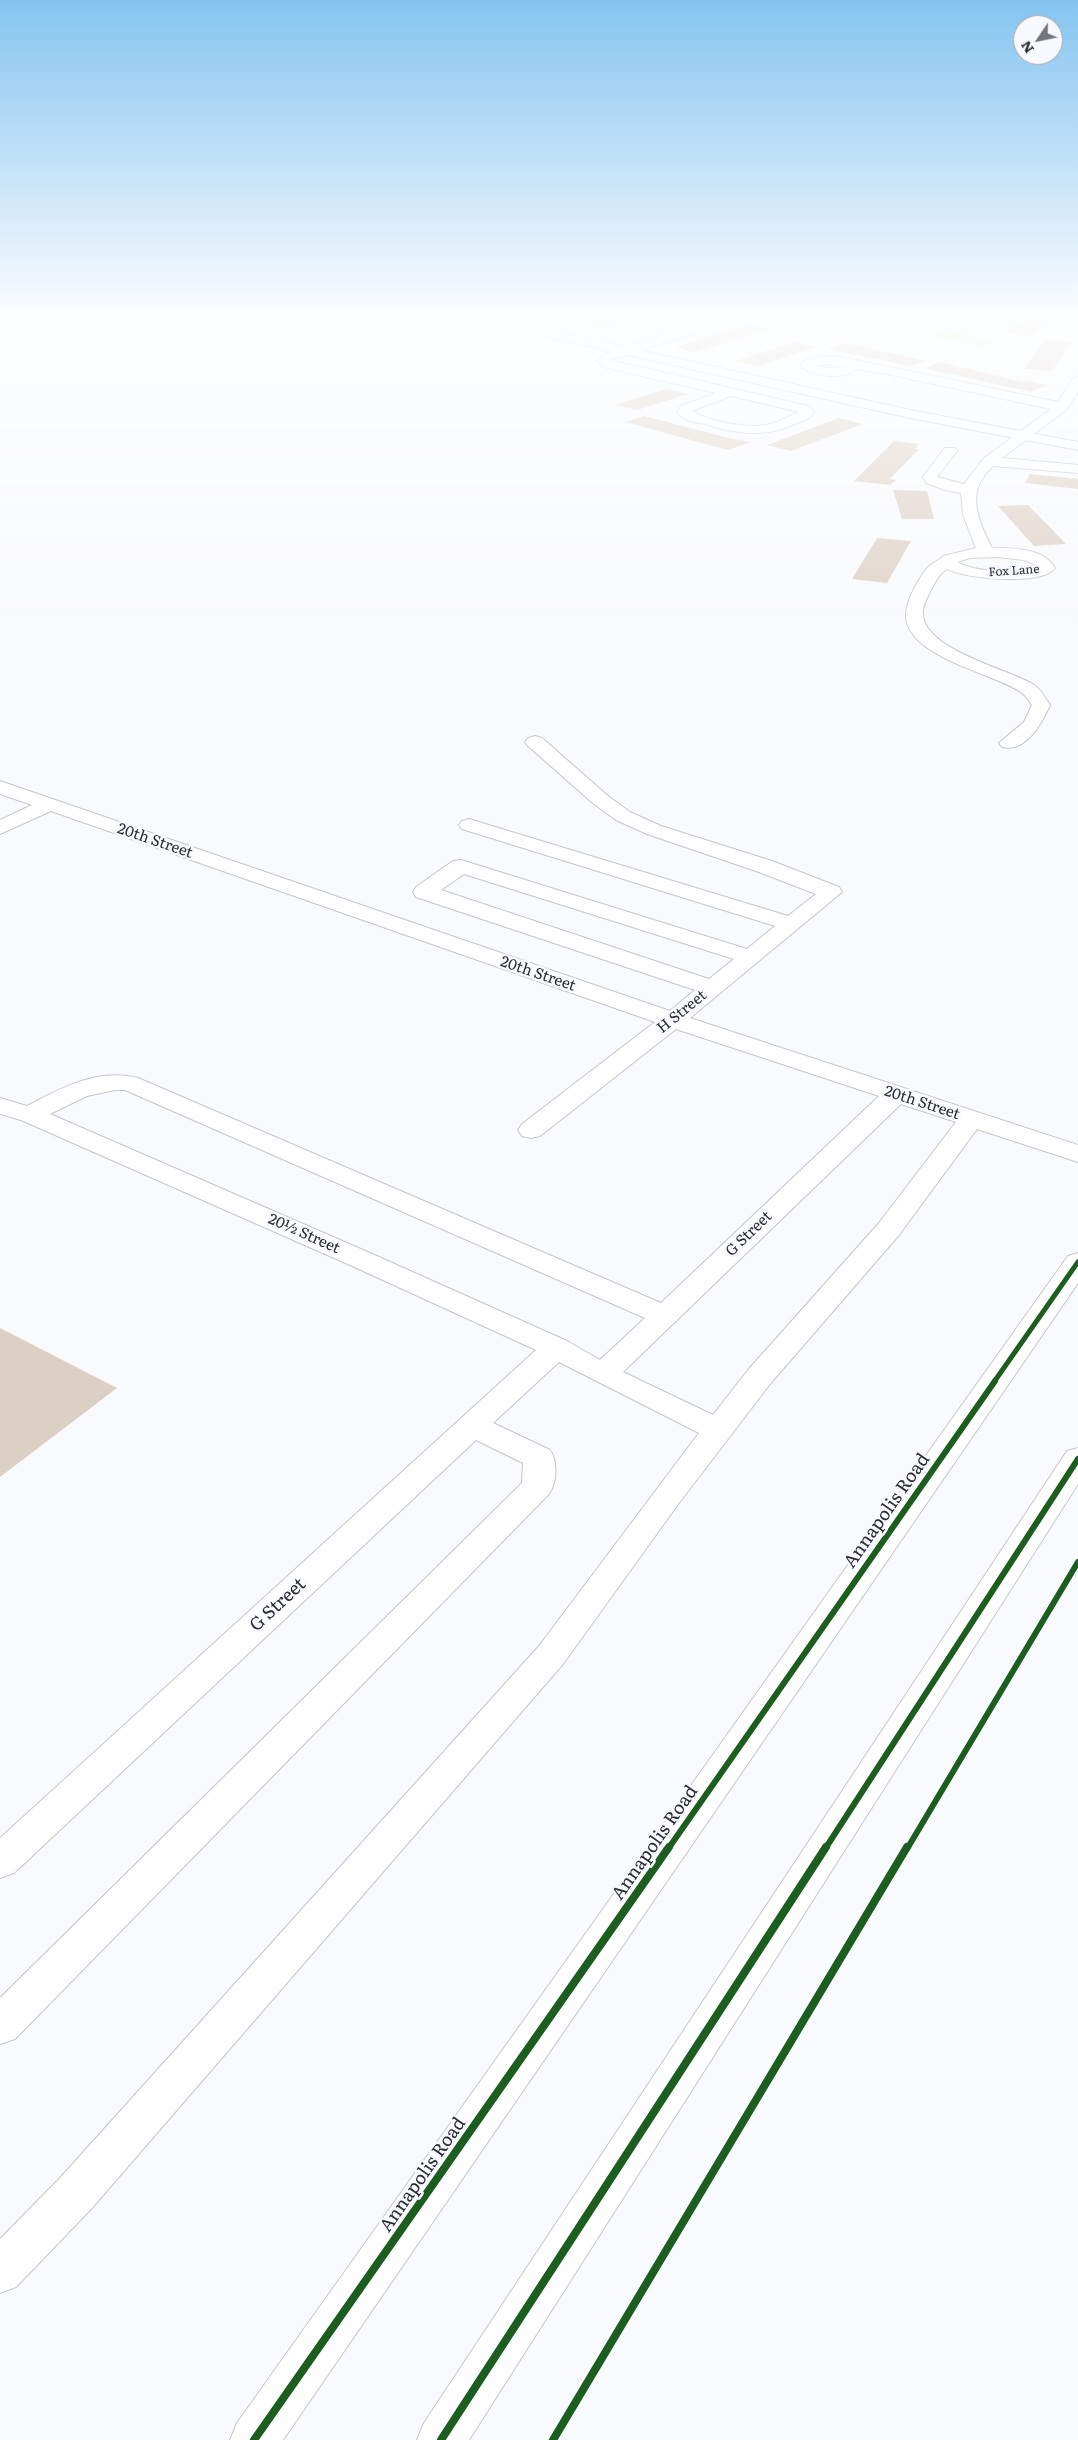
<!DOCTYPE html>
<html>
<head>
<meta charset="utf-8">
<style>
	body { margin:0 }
	#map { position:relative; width:1078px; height:2440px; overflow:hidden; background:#f9fafd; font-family:Literata,serif }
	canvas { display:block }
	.north { position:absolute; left:1013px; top:15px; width:50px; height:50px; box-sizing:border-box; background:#f8f9fe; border:1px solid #a6a7ac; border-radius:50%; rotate:236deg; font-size:14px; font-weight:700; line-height:20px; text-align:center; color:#2c2d31 }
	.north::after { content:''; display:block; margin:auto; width:18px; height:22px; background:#747578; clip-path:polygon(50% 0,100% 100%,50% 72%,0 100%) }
</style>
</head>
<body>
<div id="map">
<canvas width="1078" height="2440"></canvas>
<div class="north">N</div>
</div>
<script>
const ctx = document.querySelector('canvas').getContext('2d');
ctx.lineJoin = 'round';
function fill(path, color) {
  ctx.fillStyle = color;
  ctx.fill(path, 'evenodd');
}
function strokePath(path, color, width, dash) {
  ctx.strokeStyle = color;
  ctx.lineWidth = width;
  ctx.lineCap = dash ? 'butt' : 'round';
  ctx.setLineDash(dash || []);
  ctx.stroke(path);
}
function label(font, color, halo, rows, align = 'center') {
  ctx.font = font + ' Literata,serif';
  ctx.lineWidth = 5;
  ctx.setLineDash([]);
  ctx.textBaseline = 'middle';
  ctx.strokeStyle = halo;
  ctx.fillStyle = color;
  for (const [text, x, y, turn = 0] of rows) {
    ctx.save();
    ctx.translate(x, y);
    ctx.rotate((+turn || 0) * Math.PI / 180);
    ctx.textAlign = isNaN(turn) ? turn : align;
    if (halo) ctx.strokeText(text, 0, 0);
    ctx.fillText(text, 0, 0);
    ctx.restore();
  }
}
fill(new Path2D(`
	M948,329L966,332L963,334L999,341L984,347L928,336Z`), '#e4f1c3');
fill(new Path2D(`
	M609,315H644L605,327L584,323Z
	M1025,315H1051L1053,316L1032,336L1004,333Z
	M748,324L771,329L695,352L675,347Z
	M1045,339L1071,342L1052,371L1024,369Z
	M795,342L816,347L759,366L735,361Z
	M846,343L926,361L910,366L828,349Z
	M940,362L1022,382L1026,381L1048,385L1031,392L924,368Z
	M666,389L688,394L637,410L615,405Z
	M644,416L733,439L751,442L728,450L625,422Z
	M839,418L863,424L791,451L767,445Z
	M894,441L919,444L915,449H919L890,479L896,480L890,485L854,481Z
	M1030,474L1078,479V489L1025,483Z
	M893,490L927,491L934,519H902Z
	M1028,505L1042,519L1066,544L1034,546L998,506Z
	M877,538L911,541L887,583L852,579Z
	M0,1328L117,1388L0,1477Z`), '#dccfc3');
const minor = new Path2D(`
	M0,315H78L72,319L0,323Z
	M667,315H683L657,327L676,331L730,315H747L745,317L610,360L808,406L815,412C810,419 803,421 795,424C764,438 737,434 705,424C695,422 684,421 677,412L681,406L716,393L603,367L597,361C606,348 647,340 663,335L647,332L642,326ZM731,396L799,412C789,416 780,422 770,424C751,430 708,421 692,411Z
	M1077,315H1078V338L1064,330L1074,316Z
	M824,356L842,357L1058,402L1073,378L1078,377V392L1066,410L1002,458L1078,465V473L993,466C965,491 977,518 992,548C1012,548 1045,548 1055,568C1043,586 965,579 947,569C938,574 934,585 929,594C926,600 922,608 923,615C926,650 1007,669 1033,684C1040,688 1046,699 1050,705C1042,723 1026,753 1002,747L999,743L1024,722L1032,705C1029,701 1026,696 1022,693C996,672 890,656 908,603C911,593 921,575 928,567C933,562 939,561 943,556L976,548L963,515L961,493L945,490L926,483L923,477L925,474L945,448H955L957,451L937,477L964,484L984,458L1051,409L882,373L856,369C847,381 810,376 801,366L803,361ZM824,364L845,367L828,368L816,366ZM998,557L1024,560L1038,566C1014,572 979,574 957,562L970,558Z
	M535,736L542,738L608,796L630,812L661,826L772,861L839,887L842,892L690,1018L1078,1145V1162L977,1129L899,1235L770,1384L679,1503L563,1664L92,2208L16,2287L0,2293V2239L60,2178L539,1646L699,1433L559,1362L493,1423L550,1450C558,1462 557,1482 549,1494L15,2039L0,2044V1998L522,1483L523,1463L476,1440L14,1873L0,1878V1838L536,1350L350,1265L21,1120L0,1114V1098L27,1106C61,1088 98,1068 138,1078L661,1303L879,1096L676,1029L540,1136L531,1138L522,1136L518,1130L522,1124L655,1022L51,811L0,834V820L32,805L0,794V781L670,1011L695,990L416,897L413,892L416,887L453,861L461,860L747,949L775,926L462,829L459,825L462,821L469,819L788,916L816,894L756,871L647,834L616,820L594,804L528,746L525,742L528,738ZM464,874L734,959L709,979L441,890ZM115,1090H125L645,1318L600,1360L567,1341L370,1253L50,1114L87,1096ZM901,1104L956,1122L879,1223L748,1370L713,1415L623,1372Z`);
const major = new Path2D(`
	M461,315H482L910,410L1078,442V450L910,418L467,319Z
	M1078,1253V1283L283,2440H230L237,2423L1068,1256Z
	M1078,1448V1484L469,2440H417L424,2423L1067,1451Z`);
strokePath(minor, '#c5c6c9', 2);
strokePath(major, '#c5c6c9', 2);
fill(minor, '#fefeff');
fill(major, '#fefeff');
strokePath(new Path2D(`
	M994,1382L1078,1262`), '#1b5e20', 5);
strokePath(new Path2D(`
	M668,1849L995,1381
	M825,1849L1078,1459
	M907,1849L1078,1562`), '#1b5e20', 6);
strokePath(new Path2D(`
	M254,2440L669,1847
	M441,2440L826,1847
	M553,2440L907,1847`), '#1b5e20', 8);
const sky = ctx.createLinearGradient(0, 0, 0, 656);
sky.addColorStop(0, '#85c4f0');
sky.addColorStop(0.48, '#fcfdfe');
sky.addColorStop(1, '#fcfdfe00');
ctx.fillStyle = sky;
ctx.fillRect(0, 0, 1078, 656);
label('12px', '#2c2d31', '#f8f9fe', [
	["Fox Lane",1014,571,-4]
]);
label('15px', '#2c2d31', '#f8f9fe', [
	["20th Street",155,841,19],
	["20th Street",538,974,19],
	["H Street",682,1012,-39],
	["20th Street",922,1103,18],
	["20½ Street",304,1234,24],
	["G Street",749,1234,-44]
]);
label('18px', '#2c2d31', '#f8f9fe', [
	["Annapolis Road",887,1511,-55],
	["G Street",278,1605,-43],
	["Annapolis Road",655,1843,-55],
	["Annapolis Road",423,2175,-55]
]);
</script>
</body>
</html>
